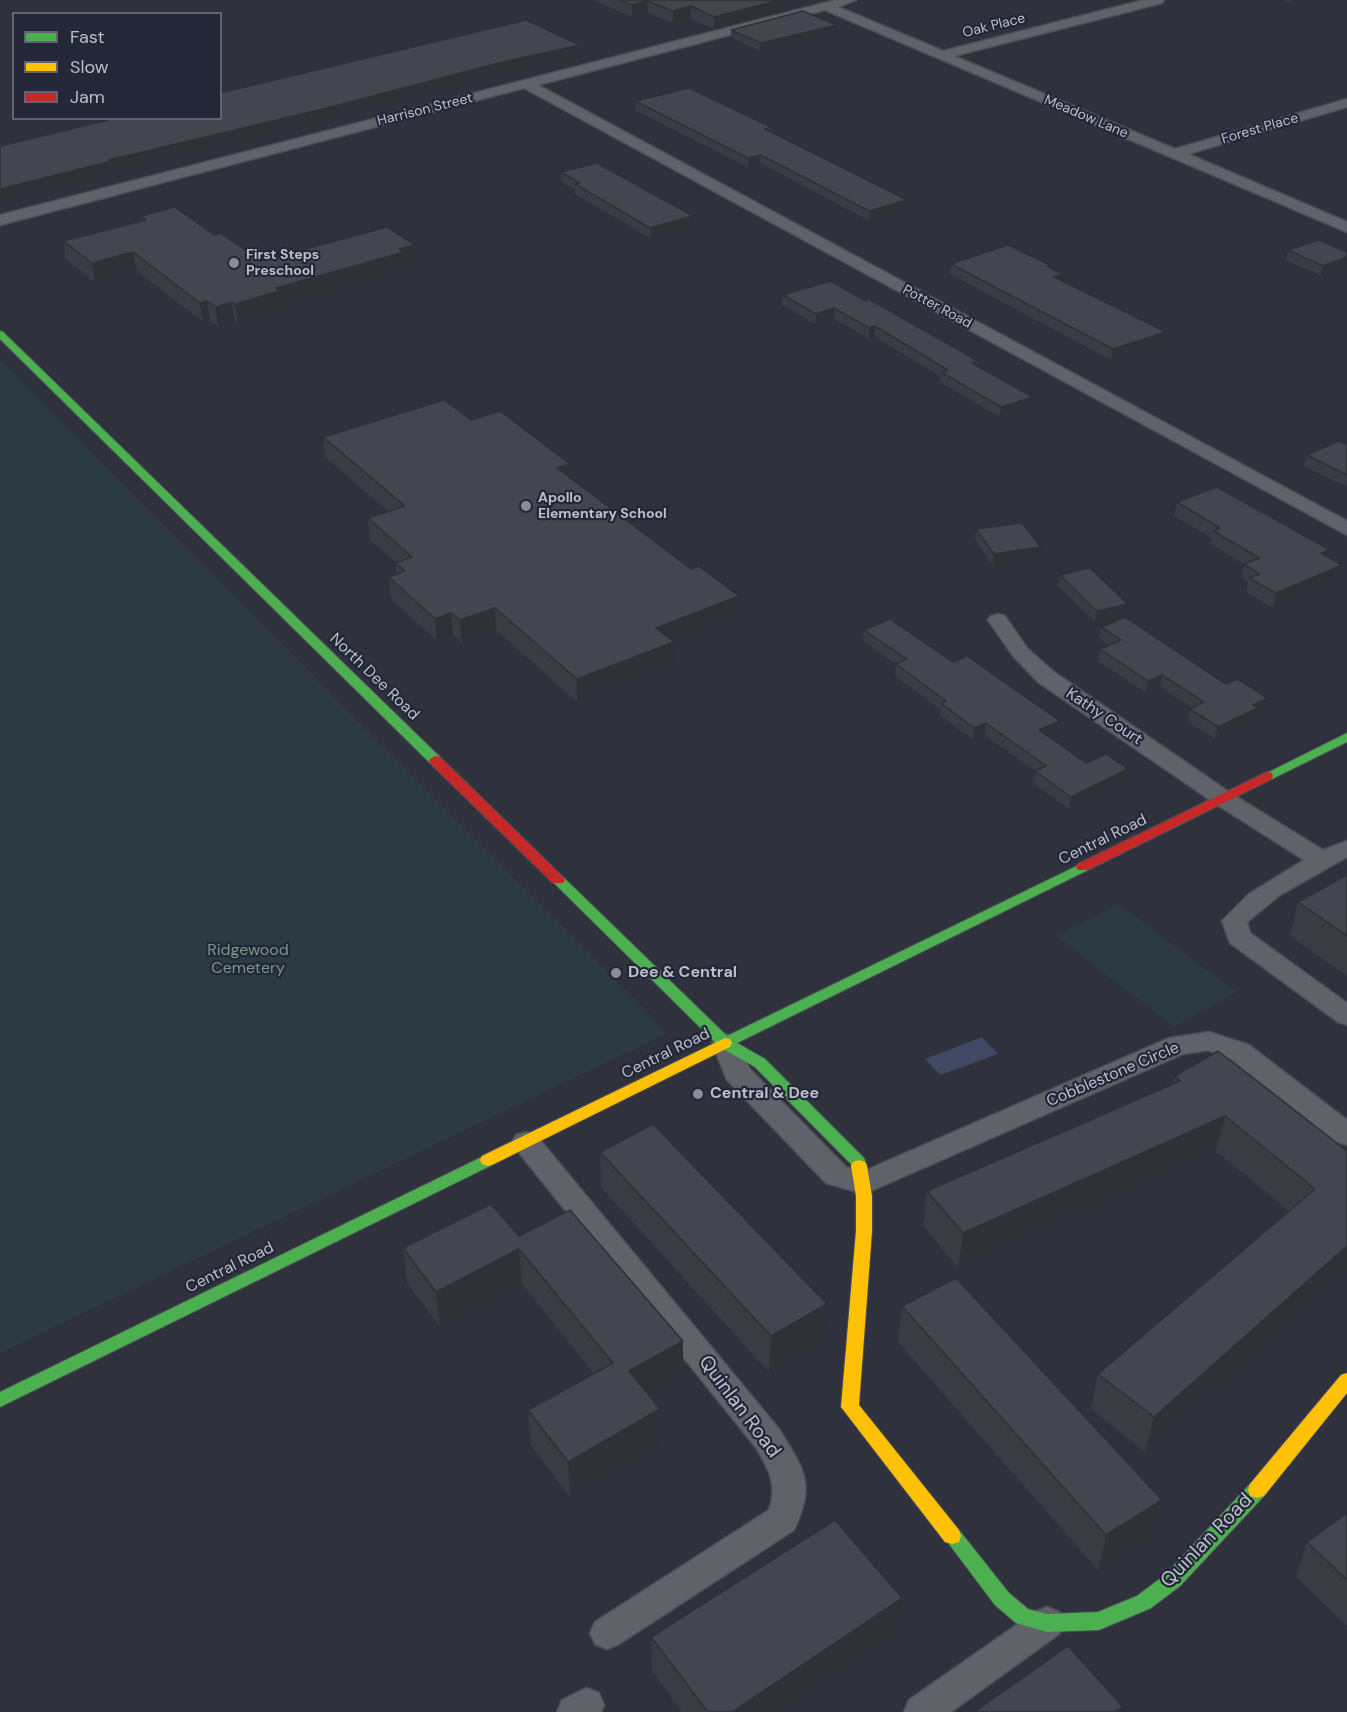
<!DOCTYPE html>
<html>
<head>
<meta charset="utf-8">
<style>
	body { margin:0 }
	#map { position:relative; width:1347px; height:1712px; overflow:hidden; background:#2f323c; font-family:"DM Sans",sans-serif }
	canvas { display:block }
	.legend { position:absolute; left:12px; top:12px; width:210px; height:108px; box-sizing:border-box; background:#232737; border:2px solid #606372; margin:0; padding:8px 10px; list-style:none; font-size:18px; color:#bbbecb }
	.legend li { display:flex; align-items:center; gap:12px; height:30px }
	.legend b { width:30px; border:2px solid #606372 }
</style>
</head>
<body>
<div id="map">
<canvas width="1347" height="1712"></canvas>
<ul class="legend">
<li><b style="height:8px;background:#4caf50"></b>Fast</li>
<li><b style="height:8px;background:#ffc107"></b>Slow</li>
<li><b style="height:8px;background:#c62828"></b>Jam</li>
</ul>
</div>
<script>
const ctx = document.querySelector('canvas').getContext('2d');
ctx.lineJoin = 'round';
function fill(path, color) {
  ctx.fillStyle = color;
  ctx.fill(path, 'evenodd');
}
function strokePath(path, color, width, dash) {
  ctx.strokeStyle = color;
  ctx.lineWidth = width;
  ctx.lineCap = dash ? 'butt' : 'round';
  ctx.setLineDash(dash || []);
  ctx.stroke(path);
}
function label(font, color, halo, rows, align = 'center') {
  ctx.font = font + ' "DM Sans",sans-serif';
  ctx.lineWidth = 4.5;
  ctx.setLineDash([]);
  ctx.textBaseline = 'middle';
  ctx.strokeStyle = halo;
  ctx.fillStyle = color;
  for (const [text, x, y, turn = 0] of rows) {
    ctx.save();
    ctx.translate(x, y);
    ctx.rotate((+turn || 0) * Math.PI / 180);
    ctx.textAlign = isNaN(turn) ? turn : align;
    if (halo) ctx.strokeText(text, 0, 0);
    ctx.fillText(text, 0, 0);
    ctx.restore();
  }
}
fill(new Path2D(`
	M0,360L668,1033L0,1353Z
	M1118,904L1237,992L1174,1027L1056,936Z`), '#2c3a41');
fill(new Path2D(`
	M982,1037L998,1054L940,1075L925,1059Z`), '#404864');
const street = new Path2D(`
	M836,0H856L838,7L943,51L1144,0H1164L1162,3L954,56L1175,149L1347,99V107L1188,154L1347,222V232L825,10L538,85L1347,521V535L524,88L0,225V215Z
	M998,614L1005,616L1027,648L1054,672L1232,794L1323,850L1347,841V857L1280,895L1247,922L1250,933L1347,1003V1025L1338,1022L1230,943L1222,921L1249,894L1304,860L1216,804L1038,682L1013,656L988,620L991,616Z
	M1209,1032L1249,1045L1347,1120V1145L1337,1142L1231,1059L1208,1050L1183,1054L864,1194L826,1183L727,1080L712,1043L716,1036L725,1034L734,1036L749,1068L846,1167L862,1172L1169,1038Z
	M526,1132L536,1135L779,1429C804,1470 816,1484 794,1530L619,1644L607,1649L595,1644L590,1633L595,1622L769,1510C778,1486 769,1470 757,1449L516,1149L512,1142L516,1135Z
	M1047,1607L1059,1612L1064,1623L1059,1634L951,1712H904L909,1700L1035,1612Z
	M586,1688L599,1693L604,1705L601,1712H557L562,1700Z`);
const fast = new Path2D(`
	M0,331L3,332L440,757L441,760L440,763H430L0,339Z
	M1347,733V742L1272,779H1262L1261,776Z
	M1083,863L1088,864L1090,867L1088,870L737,1043L765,1059L864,1158L867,1166L865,1170L859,1172L853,1170L851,1164L755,1067L720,1047L551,880L553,877H563L727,1036Z
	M488,1154L494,1156L496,1160L494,1164L0,1407V1392Z
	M1257,1482L1264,1484L1266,1490L1264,1496L1180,1586L1151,1608L1099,1630L1047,1632L1016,1623L995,1605L943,1536L945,1530L952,1528L959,1530L1009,1593L1028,1609L1047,1614L1098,1612L1137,1596L1166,1574L1250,1484Z`);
const slow = new Path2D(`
	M725,1038L730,1039L732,1043L730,1047L494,1164L488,1166L482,1164L480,1160L482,1156Z
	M859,1160L865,1162L867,1166L872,1196V1231L859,1405L959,1530L961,1536L959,1542L952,1544L945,1542L841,1407L856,1231V1196L851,1166L853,1162Z
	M1347,1373V1393L1264,1496L1257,1498L1250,1496L1248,1490L1250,1484L1341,1375Z`);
const jam = new Path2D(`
	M435,756L440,757L563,877L565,880L563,883H553L430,763L429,760Z
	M1267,772L1272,773L1273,776L1272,779L1088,870H1078L1076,867L1078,864Z`);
strokePath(street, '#4b4e55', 3);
strokePath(fast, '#4b4e55', 2);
strokePath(slow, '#4b4e55', 2);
strokePath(jam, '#4b4e55', 2);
fill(street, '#60626a');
fill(fast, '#4caf50');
fill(slow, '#ffc107');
fill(jam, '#c62828');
fill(new Path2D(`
	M592,0H785V11L714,29L691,19L673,23L648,13L632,17Z
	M1284,0H1303L1292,3Z
	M837,25V33L760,51L731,37V30Z
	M635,101L771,127L770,131L907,200V209L868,220L760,163L748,167L635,110Z
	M561,172L693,216V226L650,238L575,194V190L561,181Z
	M141,216L214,235L261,261L417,264L405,267L406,271L282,307V311L238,324L235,322L218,327L210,320L203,322L137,271L95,282L66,260L63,241L142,221Z
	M1288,250L1347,252V266L1321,276L1286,260Z
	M951,264L1050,268L1062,280L1164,342L1111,360L950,274Z
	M783,295L866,301L978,361V366L1033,397L1031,407L1000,417L940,382V376L875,337L869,339L834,319L815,324L782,305Z
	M471,420L570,464V478L691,569L739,596L738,619L674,643V664L577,702L496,630L462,643L453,635L437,641L391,599L389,577L396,574V562L370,540L368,518L388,511L325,457L323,437Z
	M1347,445V486H1345L1304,466L1307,455Z
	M1177,502L1328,557L1338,579L1273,608L1246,592L1248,582L1242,578L1244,564L1211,544L1212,538L1174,516Z
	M976,529L1040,559L993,566L975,540Z
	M1060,575L1128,604L1126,615L1095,622L1058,586Z
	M1101,627L1226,684L1268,698L1265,710L1256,714L1255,720L1215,739L1187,721L1190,709L1192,708L1160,687L1146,693L1098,661L1100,649L1109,645L1099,638Z
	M864,630L953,662L1060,721L1058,733L1049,737L1086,763L1126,781L1069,809L1033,783L1035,771L985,735L973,740L940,715L941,710L895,676L896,664L863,641Z
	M1347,875V976L1290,936L1298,902Z
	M1175,1076L1347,1151L1145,1452L1091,1409L1098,1374L1289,1211L1216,1151L958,1268L923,1226L927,1191L1173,1084Z
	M600,1152L824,1339L769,1372L601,1187Z
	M519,1236L683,1376L649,1395L660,1409V1444L570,1497L531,1445L528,1410L594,1374L522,1284L440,1327L407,1283L403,1248Z
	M902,1306L1162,1500L1154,1535L1098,1570L898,1342Z
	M1347,1513V1626L1296,1577L1307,1542Z
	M898,1632L780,1712H682L652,1671L651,1637Z`), '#3a3c43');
fill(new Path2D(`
	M780,0H785V11L714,29V17Z
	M1293,0H1303L1292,3Z
	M647,1L648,13L632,17V5Z
	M691,6V19L673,23V11Z
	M837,25V33L760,51L761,43Z
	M580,45V56L499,74L328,119L113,171L114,173L0,202V189L109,160L499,63Z
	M761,155L760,163L748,167V158Z
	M907,200V209L868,220L869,211Z
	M693,216V226L650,238V228Z
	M415,245L417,264L405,267L406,271L282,307V311L238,324L235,304L276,288Z
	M133,252L137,271L95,282L92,263Z
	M1347,257V266L1321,276L1323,266Z
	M1062,274L1061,285L1054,277Z
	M207,301L210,320L203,322L200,303Z
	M232,302L235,322L218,327L216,307Z
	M834,308V319L815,324L816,314Z
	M875,326V337L869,339V328Z
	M1166,332L1164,342L1111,360L1113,349Z
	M1033,397L1031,407L1000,417L1001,407Z
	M570,464L571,485L557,468Z
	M1041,547L1040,559L993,566L994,554Z
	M1330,550L1327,564L1321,553Z
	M1342,565L1338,579L1273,608L1276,593Z
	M739,596L738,619L674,643V664L577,702V679L656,628Z
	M1128,604L1126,615L1095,622L1097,611Z
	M495,608L496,630L462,643L460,620Z
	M451,613L453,635L437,641L435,619Z
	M1162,675L1160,687L1146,693L1148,681Z
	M1268,698L1265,710L1256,714L1255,720L1215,739L1218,727L1253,705Z
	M1060,721L1058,733L1038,742L1039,730Z
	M986,723L985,735L973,740L974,728Z
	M1128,769L1126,781L1069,809L1071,797Z
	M1225,1116L1216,1151L958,1268L963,1233Z
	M1347,1246V1272L1145,1452L1154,1417Z
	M519,1249L522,1284L440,1327L436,1292Z
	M827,1304L824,1339L769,1372L771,1336Z
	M683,1341V1376L630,1406L629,1371Z
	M660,1409V1444L570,1497L568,1462Z
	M1162,1500L1154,1535L1098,1570L1106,1535Z
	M902,1598L898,1632L780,1712H732Z
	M1123,1707L1121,1712H1115Z`), '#2f3137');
const building = new Path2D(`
	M620,0H780L714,17L691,6L673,11L647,1L632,5Z
	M803,11L837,25L761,43L731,30Z
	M526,20L580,45L499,63L327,108L109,160L112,161L0,189V146L116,118H220V93Z
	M689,88L771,127L765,129L907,200L869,211L761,155L748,158L635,101Z
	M597,163L693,216L650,228L575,184L580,183L561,172Z
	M175,207L214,235L220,233L261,261L387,227L415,245L399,249L404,252L276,288L280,291L235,304L232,302L216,307L207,301L200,303L133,252L92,263L63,241L146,220L141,216Z
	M1319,240L1347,252V257L1323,266L1288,250Z
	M1008,245L1050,265L1047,266L1062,274L1054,277L1166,332L1113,349L951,264Z
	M830,281L866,301L867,298L978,361L972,363L1033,397L1001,407L941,372L948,370L875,326L869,328L834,308L816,314L783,295Z
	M444,400L471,420L500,411L570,464L557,468L577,483L691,569L699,566L739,596L656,628L674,642L577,679L495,608L460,620L451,613L435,619L389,577L405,571L395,563L412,557L368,518L405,506L323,437Z
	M1339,441L1347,445V475L1307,455Z
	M1217,487L1330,550L1321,553L1342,565L1276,593L1249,578L1260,574L1244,564L1260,558L1213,531L1220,528L1177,502Z
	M1022,523L1041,547L994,554L976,529Z
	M1090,568L1128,604L1097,611L1060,575Z
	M1125,617L1226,684L1237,679L1268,698L1253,705L1258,708L1218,727L1190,709L1204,702L1162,675L1148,681L1100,649L1121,640L1101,627Z
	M890,619L953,662L967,656L1060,721L1039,730L1086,763L1106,754L1128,769L1071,797L1035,771L1046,766L986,723L974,728L941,703L946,701L896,664L907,659L864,630Z
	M1347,875V936L1298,902Z
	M1218,1051L1347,1151V1246L1154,1417L1098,1374L1315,1189L1225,1116L963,1233L927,1191L1180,1081L1175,1076Z
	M653,1124L827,1304L771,1336L600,1152Z
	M491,1204L519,1236L570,1210L683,1341L629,1371L660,1409L568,1462L528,1410L613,1363L519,1249L436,1292L403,1248Z
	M956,1278L1162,1500L1106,1535L902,1306Z
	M1347,1513V1580L1307,1542Z
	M835,1520L902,1598L732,1712H708L651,1637Z
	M1068,1646L1123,1707L1115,1712H974Z`);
fill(building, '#43464e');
strokePath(building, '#2f3137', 1.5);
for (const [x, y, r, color] of [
	[234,263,6,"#8a8d99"],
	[526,506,6,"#8a8d99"],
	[616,973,6,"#8a8d99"],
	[698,1094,6,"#8a8d99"]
]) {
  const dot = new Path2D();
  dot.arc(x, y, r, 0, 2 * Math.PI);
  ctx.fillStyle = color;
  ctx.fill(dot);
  strokePath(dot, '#232737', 2);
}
label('14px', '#bbbecb', '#232737', [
	["Oak Place",994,26,-14],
	["Harrison Street",425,110,-14],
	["Meadow Lane",1086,117,23],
	["Forest Place",1260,129,-16],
	["Potter Road",937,307,28]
]);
label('bold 14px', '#bbbecb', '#232737', [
	["First Steps",246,255],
	["Preschool",246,271],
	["Apollo",538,498],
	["Elementary School",538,514]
], 'left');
label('16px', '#bbbecb', '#232737', [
	["North Dee Road",374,677,44],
	["Kathy Court",1104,717,34],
	["Central Road",1103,840,-26],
	["Central Road",666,1054,-26],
	["Cobblestone Circle",1113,1075,-23],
	["Central Road",230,1268,-26]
]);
label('16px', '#759a86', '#232737', [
	["Ridgewood",248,951],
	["Cemetery",248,969]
]);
label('bold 16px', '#bbbecb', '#232737', [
	["Dee & Central",628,973],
	["Central & Dee",710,1094]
], 'left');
label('20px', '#bbbecb', '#232737', [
	["Quinlan Road",739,1407,53],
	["Quinlan Road",1207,1541,-46]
]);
</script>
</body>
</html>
